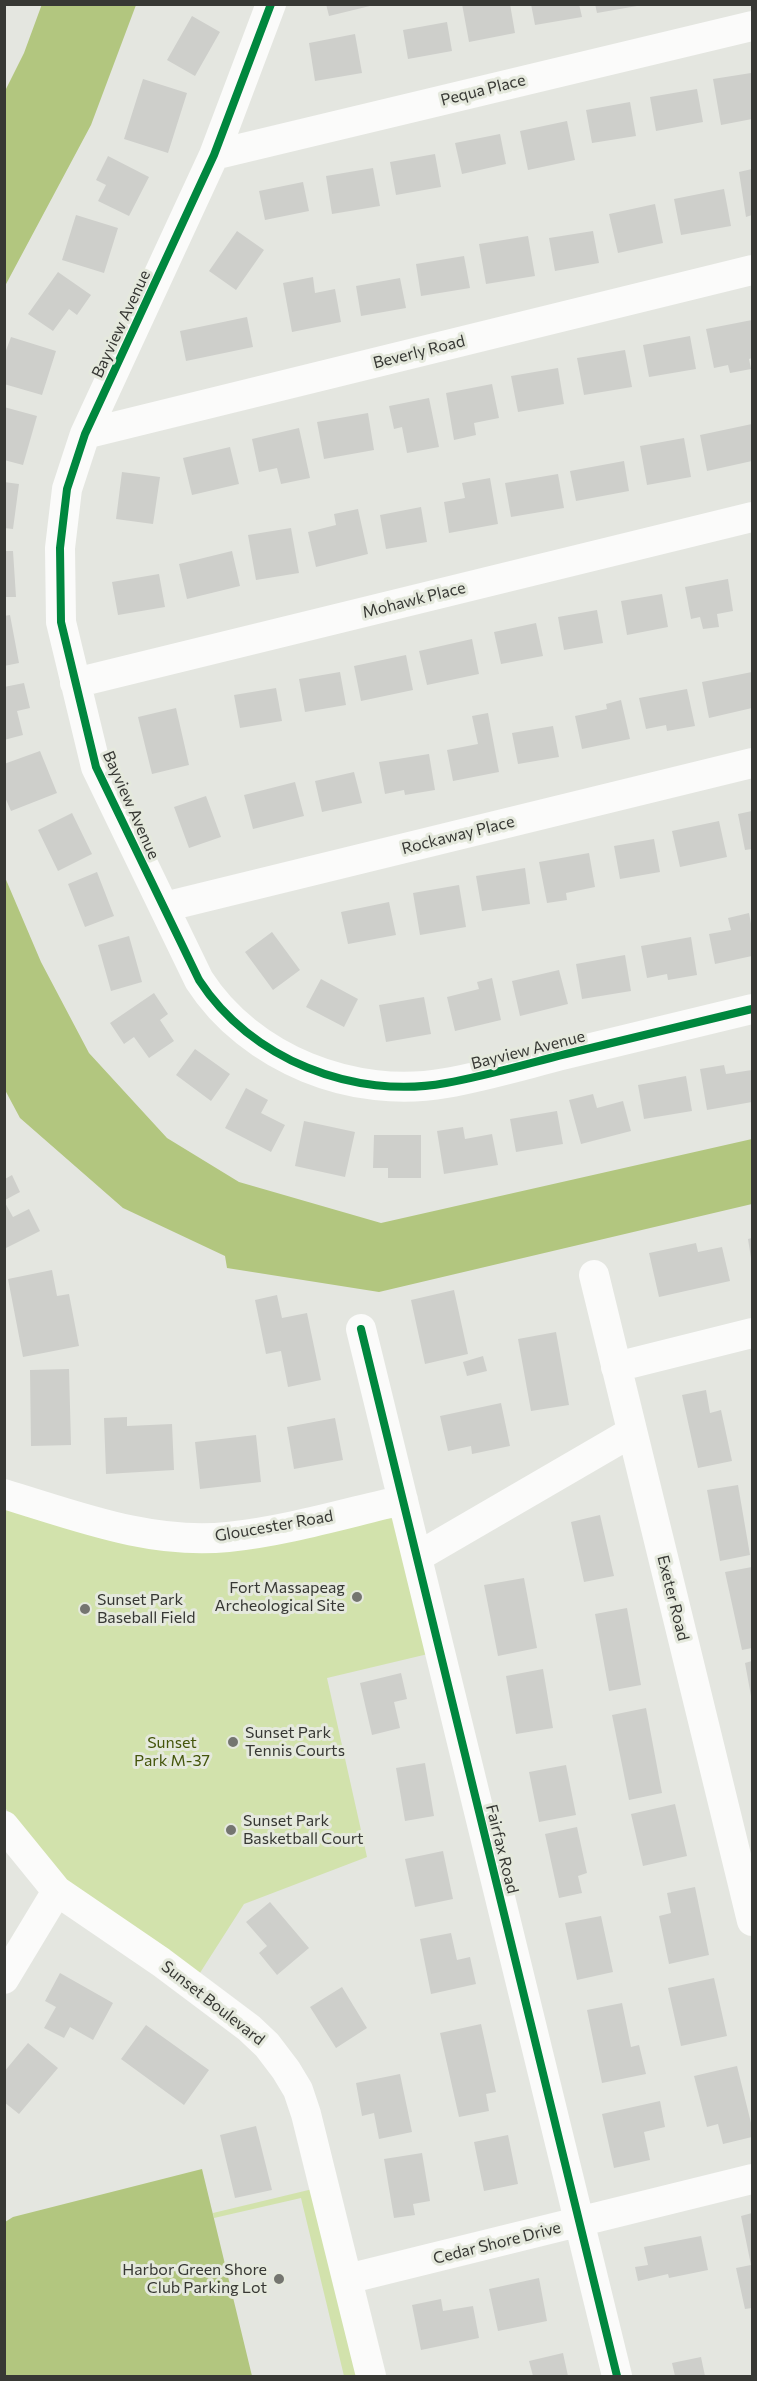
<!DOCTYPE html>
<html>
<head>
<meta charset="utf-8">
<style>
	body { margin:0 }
	#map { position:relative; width:757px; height:2381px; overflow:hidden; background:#e4e6e0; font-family:Commissioner,sans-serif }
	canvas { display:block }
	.frame { position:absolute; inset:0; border:6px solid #373834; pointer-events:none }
</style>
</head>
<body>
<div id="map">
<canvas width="757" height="2381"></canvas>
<div class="frame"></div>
</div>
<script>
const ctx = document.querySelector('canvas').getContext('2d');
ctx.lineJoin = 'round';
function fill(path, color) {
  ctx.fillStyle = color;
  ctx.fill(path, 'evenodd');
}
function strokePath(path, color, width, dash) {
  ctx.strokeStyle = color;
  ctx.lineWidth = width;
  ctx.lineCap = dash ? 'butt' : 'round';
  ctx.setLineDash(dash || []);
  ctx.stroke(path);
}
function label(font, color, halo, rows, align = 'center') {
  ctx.font = font + ' Commissioner,sans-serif';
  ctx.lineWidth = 6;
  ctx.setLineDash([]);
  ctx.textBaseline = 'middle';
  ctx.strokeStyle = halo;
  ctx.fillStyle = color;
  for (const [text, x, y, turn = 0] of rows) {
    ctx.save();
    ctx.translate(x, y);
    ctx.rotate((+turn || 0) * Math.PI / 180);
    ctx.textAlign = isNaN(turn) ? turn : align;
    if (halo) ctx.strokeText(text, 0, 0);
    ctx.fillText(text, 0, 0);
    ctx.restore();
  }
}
fill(new Path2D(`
	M5,1504L125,1541L391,1518L395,1520L428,1654L327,1678L367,1857L244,1904L198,1976L65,1886L20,1833L5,1807Z
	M321,2187L362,2376H344L301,2198L214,2218L213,2213Z`), '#d2e2ac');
fill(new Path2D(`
	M42,4L136,5L91,125L5,286V91L24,53Z
	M4,875L41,962L89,1053L167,1138L239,1182L381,1223L752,1139V1204L379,1292L227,1268L225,1256L123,1208L20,1118L5,1090Z
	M202,2169L252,2376H5V2222L13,2217Z`), '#b2c67f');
fill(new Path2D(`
	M326,4H374V5L329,16Z
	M462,4H510L515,33L469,42Z
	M531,4H579L582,17L535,25Z
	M595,4H637V6L597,13Z
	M192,16L220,32L195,76L167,60Z
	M447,22L452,51L408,59L403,30Z
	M355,34L362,73L315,81L309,43Z
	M751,73L752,119L721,125L713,79Z
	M143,79L187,93L168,153L124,139Z
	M697,89L703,122L656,131L650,97Z
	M630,102L636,136L592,143L586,110Z
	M567,121L575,160L528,170L520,131Z
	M500,134L506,164L462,174L455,143Z
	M435,154L441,187L396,195L390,162Z
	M108,156L149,177L129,216L98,201L106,185L96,180Z
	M373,168L380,206L332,214L326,176Z
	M752,169V215L746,217L739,172Z
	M303,182L309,211L265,220L259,191Z
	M724,189L731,226L681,235L674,199Z
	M655,204L663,243L618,253L609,214Z
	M76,215L118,228L104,273L62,260Z
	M237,231L264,250L236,290L209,271Z
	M593,231L599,263L555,271L549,238Z
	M528,236L535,276L486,284L479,244Z
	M464,256L470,288L421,296L416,264Z
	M58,272L91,295L77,315L69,309L53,331L28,314Z
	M313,277L315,293L335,289L341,322L292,332L283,283Z
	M400,278L406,308L361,316L356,286Z
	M247,317L253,347L186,361L180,331Z
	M752,320V358L749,359L751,369L730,373L728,365L714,368L706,329Z
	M690,336L696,369L649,377L643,345Z
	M11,337L56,351L42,395L4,384V356Z
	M625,350L632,387L584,395L577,358Z
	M558,368L564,404L518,412L511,376Z
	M492,384L499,418L474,423L476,435L454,440L446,393Z
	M429,398L439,447L407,453L402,427L394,429L389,406Z
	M4,407L37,416L23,465L4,460Z
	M368,413L374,450L324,459L317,422Z
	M752,424V461L707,471L700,435Z
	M299,428L310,478L281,484L277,468L259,472L252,439Z
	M684,438L691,477L647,485L640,446Z
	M230,447L239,484L192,495L183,458Z
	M624,461L629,491L576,501L570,471Z
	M122,472L160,477L153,524L116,519Z
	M558,474L564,508L511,517L505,483Z
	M490,478L498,524L449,533L444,502L465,498L462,483Z
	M4,482L19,484L13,529L4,528Z
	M421,507L427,542L386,549L380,515Z
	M358,509L368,554L316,567L308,532L336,525L334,514Z
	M291,528L299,573L256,580L248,535Z
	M4,551H13L16,597H4Z
	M232,551L240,586L187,599L179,564Z
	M159,574L165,607L118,615L112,582Z
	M728,579L733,611L717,614L719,627L703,629L700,617L691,619L685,587Z
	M662,594L668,627L627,635L621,601Z
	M597,610L603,643L564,650L558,617Z
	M10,615L19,663L4,666V616Z
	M536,623L543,656L501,664L494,632Z
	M472,639L479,674L427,685L419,651Z
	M406,655L413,690L361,701L354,666Z
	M340,672L346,705L305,712L299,679Z
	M752,672V708L709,718L702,682Z
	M24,683L30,708L17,711L23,735L4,740V687Z
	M276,688L282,721L240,728L234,695Z
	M687,689L695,726L667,731L666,725L646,729L639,698Z
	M621,700L630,739L582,749L575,716L607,709L606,704Z
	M176,708L189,765L152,774L138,717Z
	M488,713L499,772L453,781L447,750L478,744L472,716Z
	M553,726L559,757L518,764L512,733Z
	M40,751L57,793L11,811L4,795V764Z
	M429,754L435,790L405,795L404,790L385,794L379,762Z
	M354,772L362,803L322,812L315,781Z
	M295,782L304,816L253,829L244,795Z
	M206,796L221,837L189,848L174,807Z
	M752,811V849L745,850L738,814Z
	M72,813L92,854L58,871L38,830Z
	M719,821L727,857L680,867L672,831Z
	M654,839L660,872L620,879L614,846Z
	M589,853L595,887L566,893L567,900L547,903L539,862Z
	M525,868L530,904L482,911L476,876Z
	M97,872L114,916L85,927L68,884Z
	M459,885L466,927L420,935L413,893Z
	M389,902L396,935L348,944L341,912Z
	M749,913L752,929V956L715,964L709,934L731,930L728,918Z
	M272,932L300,970L273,990L245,952Z
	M129,936L142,982L111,991L98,945Z
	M691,937L697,975L668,980L667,974L647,978L641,946Z
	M625,955L631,991L582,999L576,964Z
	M559,970L568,1004L520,1016L512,981Z
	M492,978L501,1020L455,1031L447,997L479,989L477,982Z
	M321,979L358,999L344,1027L306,1007Z
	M154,993L168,1014L160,1020L174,1041L149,1058L134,1037L124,1044L110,1023Z
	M424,997L431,1034L386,1042L379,1005Z
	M195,1049L230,1074L211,1101L176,1075Z
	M724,1065L726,1074L752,1070V1102L707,1110L700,1069Z
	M686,1076L692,1111L644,1119L638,1085Z
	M246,1088L268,1100L261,1113L285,1125L271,1152L225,1128Z
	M593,1094L597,1108L623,1101L631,1131L581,1144L569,1100Z
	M557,1111L563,1144L516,1152L510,1119Z
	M304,1121L355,1132L345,1177L295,1166Z
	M463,1127L465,1139L492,1134L498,1165L444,1174L437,1131Z
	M374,1135H421V1178H388V1168H373Z
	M12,1175L20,1192L5,1200V1179Z
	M4,1201L13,1217L29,1209L40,1231L4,1249Z
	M752,1238V1258H751L748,1239Z
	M696,1243L698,1252L722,1247L730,1281L659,1297L649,1253Z
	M52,1270L57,1296L69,1294L79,1346L23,1357L8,1279Z
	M454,1290L468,1354L425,1364L411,1300Z
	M277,1295L282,1318L307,1313L321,1380L288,1387L281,1351L266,1354L255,1300Z
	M556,1332L569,1405L531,1411L518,1339Z
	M483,1356L487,1371L467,1376L463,1362Z
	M69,1369L71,1445L31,1446L30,1370Z
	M706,1390L710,1413L721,1410L732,1461L698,1468L682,1395Z
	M501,1403L510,1446L472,1454L471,1446L448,1451L440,1416Z
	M127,1417V1426L172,1424L174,1470L106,1474L104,1418Z
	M335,1418L343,1460L294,1469L287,1427Z
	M256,1435L261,1482L200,1489L195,1442Z
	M738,1485L750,1555L720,1561L707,1490Z
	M600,1515L614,1576L584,1582L571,1522Z
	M752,1567V1648L742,1650L725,1572Z
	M524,1578L537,1648L498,1656L484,1585Z
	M627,1608L641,1685L609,1691L595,1614Z
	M752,1661V1696H751L745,1663Z
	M543,1669L553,1728L516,1734L506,1676Z
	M401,1673L407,1699L394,1702L400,1728L372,1735L360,1683Z
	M646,1708L662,1793L629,1800L612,1715Z
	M425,1763L434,1816L405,1821L396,1768Z
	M566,1765L576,1815L539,1822L529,1772Z
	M675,1804L687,1856L643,1866L631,1814Z
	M577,1827L587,1873L578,1876L582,1893L559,1898L545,1834Z
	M443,1851L453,1899L415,1907L405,1859Z
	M695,1887L709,1955L669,1964L659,1916L671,1913L667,1893Z
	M270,1902L309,1948L277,1975L259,1953L267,1946L246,1922Z
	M601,1916L613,1972L577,1980L565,1923Z
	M451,1933L457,1960L470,1957L476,1984L431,1994L420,1939Z
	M60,1973L113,2003L93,2040L70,2027L64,2038L44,2028L56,2007L45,2001Z
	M714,1978L727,2036L681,2046L668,1988Z
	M342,1987L367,2028L336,2048L310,2007Z
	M622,2003L631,2047L639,2045L646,2074L602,2083L587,2010Z
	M481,2024L496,2092L486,2094L489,2111L459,2117L440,2033Z
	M146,2025L209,2070L184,2105L121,2059Z
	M28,2043L58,2068L19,2114L4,2102V2072Z
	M737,2066L752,2127V2137L723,2144L718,2124L707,2127L694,2076Z
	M400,2074L412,2132L379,2139L374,2113L362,2116L356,2083Z
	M660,2101L665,2127L644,2132L650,2160L614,2168L602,2114Z
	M256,2126L272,2190L235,2198L220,2135Z
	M508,2135L518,2184L484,2191L474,2142Z
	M422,2153L430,2201L413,2204L415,2215L394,2218L384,2159Z
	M752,2213V2308L745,2309L736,2268L751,2265L741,2216Z
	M701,2236L708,2270L669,2278L668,2274L638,2281L635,2267L648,2265L644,2247Z
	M539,2278L547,2321L498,2331L489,2289Z
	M441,2299L443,2311L473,2306L479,2338L421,2350L412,2305Z
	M563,2353L568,2376H533L529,2361Z
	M701,2357L705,2376H675L672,2363Z`), '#cecfcb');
strokePath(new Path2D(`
	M271,4L214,155L85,434L67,489L60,548L61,622L96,767L199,980C250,1059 354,1100 446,1083C486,1076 526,1064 566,1054C628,1039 690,1024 752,1009
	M214,155L752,26
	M85,434L752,270
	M75,683L752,517
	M164,907L752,763
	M594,1275L752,1921
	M361,1329L617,2376
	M616,1367L752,1333
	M4,1494C77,1516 151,1545 228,1537C287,1531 346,1513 403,1500
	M417,1557L632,1432
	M4,1826L57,1891L161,1962L249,2028L267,2045L286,2070L298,2090L306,2114L371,2376
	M4,1979L57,1891
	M347,2279L752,2179`), '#fbfbfa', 30);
strokePath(new Path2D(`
	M271,4L214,155L85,434L67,489L60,548L61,622L96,767L199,980C250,1059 354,1100 446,1083C486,1076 526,1064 566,1054C628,1039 690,1024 752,1009
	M361,1329L617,2376`), '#00873e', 8);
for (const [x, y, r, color] of [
	[357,1597,6,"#747570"],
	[85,1609,6,"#747570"],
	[233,1742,6,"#747570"],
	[231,1830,6,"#747570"],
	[279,2279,6,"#747570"]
]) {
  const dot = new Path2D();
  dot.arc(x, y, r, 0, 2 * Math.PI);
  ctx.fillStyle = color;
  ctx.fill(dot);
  strokePath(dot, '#e5e9dd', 2);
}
label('16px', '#373834', '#e5e9dd', [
	["Pequa Place",483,90,-14],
	["Bayview Avenue",121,324,-65],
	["Beverly Road",419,352,-14],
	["Mohawk Place",414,600,-14],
	["Bayview Avenue",131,805,66],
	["Rockaway Place",458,835,-14],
	["Bayview Avenue",528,1050,-14],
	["Gloucester Road",274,1526,-10],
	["Exeter Road",673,1598,76],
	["Fairfax Road",502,1849,76],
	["Sunset Boulevard",213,2003,38],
	["Cedar Shore Drive",497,2243,-14]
]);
label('16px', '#373834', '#e5e9dd', [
	["Fort Massapeag",345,1588,"right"],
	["Archeological Site",345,1606,"right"],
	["Sunset Park",97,1600],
	["Baseball Field",97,1618],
	["Sunset Park",245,1733],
	["Tennis Courts",245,1751],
	["Sunset Park",243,1821],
	["Basketball Court",243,1839],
	["Harbor Green Shore",267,2270,"right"],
	["Club Parking Lot",267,2288,"right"]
], 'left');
label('16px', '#44550b', '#e5e9dd', [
	["Sunset",172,1743],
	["Park M-37",172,1761]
]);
</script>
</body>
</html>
